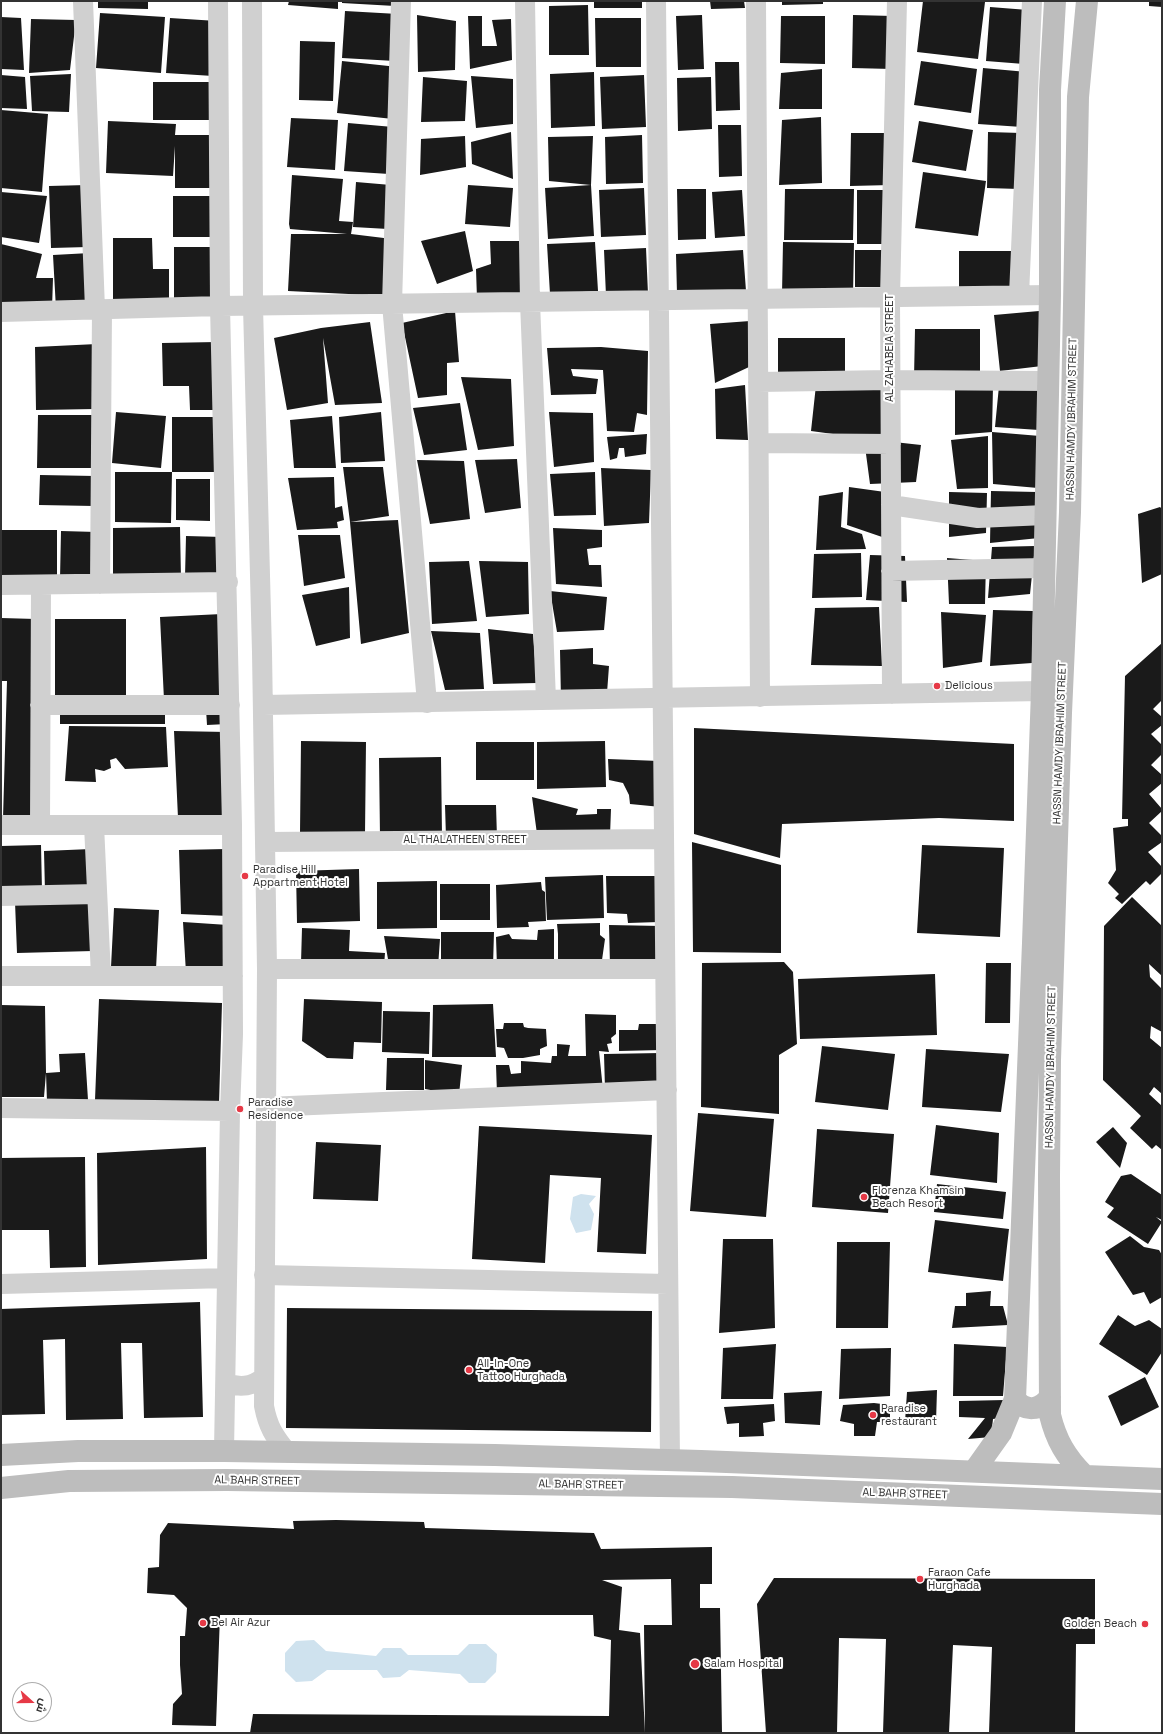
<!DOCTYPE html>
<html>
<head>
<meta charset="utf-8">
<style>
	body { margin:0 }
	#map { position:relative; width:1163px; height:1734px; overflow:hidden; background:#fff; font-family:"Space Grotesk",Cairo,sans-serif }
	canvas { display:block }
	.frame { position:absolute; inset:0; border:2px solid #333; pointer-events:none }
	.north { position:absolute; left:12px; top:1682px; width:40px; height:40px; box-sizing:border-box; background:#fff; border:1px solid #adadad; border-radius:50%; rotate:111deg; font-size:11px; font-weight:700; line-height:16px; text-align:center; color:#333 }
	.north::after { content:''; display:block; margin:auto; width:14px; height:18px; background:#e63946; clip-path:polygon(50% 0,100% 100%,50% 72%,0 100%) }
</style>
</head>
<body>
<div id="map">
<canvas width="1163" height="1734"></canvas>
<div class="frame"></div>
<div class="north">ش</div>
</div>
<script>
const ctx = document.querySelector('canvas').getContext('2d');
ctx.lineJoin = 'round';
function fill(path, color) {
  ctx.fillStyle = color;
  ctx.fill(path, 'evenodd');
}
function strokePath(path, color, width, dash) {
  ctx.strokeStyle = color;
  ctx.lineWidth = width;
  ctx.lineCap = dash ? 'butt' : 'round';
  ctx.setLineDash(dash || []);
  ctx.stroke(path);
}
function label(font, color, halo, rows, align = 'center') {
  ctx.font = font + ' "Space Grotesk",sans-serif';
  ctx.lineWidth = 4;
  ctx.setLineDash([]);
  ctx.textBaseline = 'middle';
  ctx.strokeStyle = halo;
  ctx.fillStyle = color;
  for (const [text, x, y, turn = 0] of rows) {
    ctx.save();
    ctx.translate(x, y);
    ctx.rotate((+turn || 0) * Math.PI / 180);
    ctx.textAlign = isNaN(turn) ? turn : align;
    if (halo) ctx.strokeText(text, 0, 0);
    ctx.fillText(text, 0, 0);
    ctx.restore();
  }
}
fill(new Path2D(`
	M581,1194L596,1196L589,1204L594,1214L591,1230L576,1233L570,1219L573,1197Z
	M314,1640L326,1651L376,1656L383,1648H401L408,1655H458L469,1644H486L497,1654L496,1672L485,1683H469L460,1674L409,1670L400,1677L383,1678L377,1670H327L312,1681L296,1682L285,1671V1653L296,1641Z`), '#cfe2ee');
fill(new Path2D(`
	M98,1H148V9L98,8Z
	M289,1H338V9L288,5Z
	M342,1H396L395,6L342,3Z
	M594,1H642V8H594Z
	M710,1H744L745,8L711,9Z
	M782,1H823V4L782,5Z
	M923,1L985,2L978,59L917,52Z
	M1149,1H1162V7L1149,6Z
	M588,5L589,55H549V6Z
	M990,7L1028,10L1024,64L986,61Z
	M345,11L398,14L395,61L342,58Z
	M100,13L165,17L161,73L96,68Z
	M417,15L456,21L455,70L418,72Z
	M702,15L704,69L678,70L676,16Z
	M853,15L893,16L892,69L852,68Z
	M468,16H482V46H497L492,20L511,19L512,60L470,69Z
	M781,16H825V64L780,63Z
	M1,17L21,18L24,70L1,69Z
	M170,18L217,21L213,76L166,73Z
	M595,18H641V67H596Z
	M31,19L76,20L70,70L29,73Z
	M300,41L335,42L333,101L299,100Z
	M342,61L398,67L393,119L337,113Z
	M921,61L977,69L971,113L914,105Z
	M715,62H739L740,110L716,111Z
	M983,68L1027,72L1022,127L978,124Z
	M822,69V109H779L781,73Z
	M594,72L595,126L551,128L550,74Z
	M71,74L69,112L32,111L30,76Z
	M1,75L25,77L27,109L1,108Z
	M644,75L646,127L602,129L600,77Z
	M471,76L513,79V124L476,128Z
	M423,77L467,81L465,121L421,122Z
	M711,77L712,129L678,131L677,78Z
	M153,82H211V120H153Z
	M1,110L48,114L42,192L1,188Z
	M821,117L822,183L779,185L782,120Z
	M291,118L338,120L335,170L287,167Z
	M108,121L176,124L175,135H215V188H175V146L173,176L106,173Z
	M919,121L973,130L966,171L912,162Z
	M348,123L393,127L389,174L344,171Z
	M718,125H741L742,176L719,177Z
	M511,132L513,179L472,164L471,142Z
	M988,132L1021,133L1019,189L987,188Z
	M851,133H891V185L850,186Z
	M642,135L643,183L606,184L605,137Z
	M465,136L466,167L420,175L421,139Z
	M593,136L591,185L549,181L548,137Z
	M923,172L986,181L978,236L915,228Z
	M292,175L343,179L339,221L353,222L351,234L392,239L389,296L288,291L291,234H347L290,229L289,224Z
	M356,182L391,185L388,229L353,227Z
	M87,185L88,247L51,248L49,186Z
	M468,185L513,188L510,227L465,224Z
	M591,185L594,236L548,239L545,188Z
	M644,188L646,235L601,237L599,190Z
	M677,189H706V239L678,240Z
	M785,189H854L853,240H784Z
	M742,190L745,236L715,238L712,192Z
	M857,190H890L889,244H857Z
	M1,192L47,196L39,243L1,237Z
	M173,196H215V237H173Z
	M465,231L473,271L437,284L421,241Z
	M113,238H152L153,269H169V304H113Z
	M490,241H526L522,298L477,299L476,269L491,264Z
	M595,242L598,291L550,294L547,244Z
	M783,242L854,243L853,295L782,294Z
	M1,244L42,254L36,278H53L52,309L1,308Z
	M174,247H216V302H174Z
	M646,248L648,294L606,296L604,250Z
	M743,250L746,291L677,294L676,254Z
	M855,250H883V287H855Z
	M959,251H1016V291L959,292Z
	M90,253L93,306L56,309L53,255Z
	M455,311L459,362L447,363V395L418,398L402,323Z
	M1039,311L1042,366L1000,371L994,315Z
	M750,321L749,367L715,383L710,324Z
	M370,322L382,403L335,405L323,338L328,403L287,410L274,338L321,328Z
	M915,329H980V378H914Z
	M778,338H845V377H778Z
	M217,342V410H190L189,386H163L162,343Z
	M97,344L95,409L36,410L35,347Z
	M601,347L648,351L647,415L637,413L634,432L607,431L603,370L571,369L573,376L598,379L596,394L551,395L547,348Z
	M461,377L511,379L514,446L478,450Z
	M898,383L894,442L921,445L916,482L870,484L864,439L877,440L811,431L816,385Z
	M745,385L748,440L716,439L715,389Z
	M955,386H993L992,432L955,435Z
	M999,386H1044L1039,430L995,427Z
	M460,403L467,450L424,455L413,408Z
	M116,412L166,416L161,468L112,463Z
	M381,412L385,461L341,463L339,417Z
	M549,412L593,413L594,462L554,467Z
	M38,415H94V468H37Z
	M332,416L336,468H294L290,420Z
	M172,417H219V472H172Z
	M992,432L1040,436L1038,488L993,484Z
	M647,434L646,454L625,457L624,448H619L617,458L610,460L607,437Z
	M988,436V488L957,489L951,440Z
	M517,459L521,508L485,513L475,460Z
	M417,460L464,461L470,519L430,524Z
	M343,467H383L389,516L350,522Z
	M601,468L651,470L649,523L604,526Z
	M115,472H172L171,523L115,522Z
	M595,472L596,515L554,516L550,474Z
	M40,475L95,476L94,506L39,505Z
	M334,477L335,508L342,506L344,520L337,522L338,528L297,530L288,478Z
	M176,479H210V521L176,520Z
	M849,487L885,492V538L847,525Z
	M991,491L1037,492L1039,538L990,543Z
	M843,492L841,527L862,534L866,549L816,550L819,496Z
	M949,492L987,493L986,533L949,537Z
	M1160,507L1162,509V574L1142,583L1138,514Z
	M398,520L409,633L361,644L350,522Z
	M180,527L181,579L113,580V528Z
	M553,528L602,530V547L587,549L589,565H601L602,587L556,584Z
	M1,530H57V580H1Z
	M61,531L97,532L96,580L60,579Z
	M298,535H340L345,578L304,586Z
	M186,536L223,537L222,577H185Z
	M1035,546L1030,594L988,598L992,547Z
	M861,553L862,597L812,598L814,554Z
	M870,555L905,556L907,602L866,600Z
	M947,558L986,561L985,604H949Z
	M469,561L477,621L432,624L429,562Z
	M479,561L528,562L529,614L486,617Z
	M349,587L350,638L316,646L302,595Z
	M550,591L607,597L604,630L557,632Z
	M879,607L882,666L811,665L815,608Z
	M993,610L1033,611L1032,663L990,666Z
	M941,612L986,615L982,662L943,668Z
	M222,614L226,698L164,700L160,617Z
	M1,618L36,619L35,818H3L7,681H1Z
	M55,619H126V700H55Z
	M488,629L533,634L537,683L493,684Z
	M431,631L480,633L484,689L445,690Z
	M1162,643V700L1153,709L1162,717V725L1151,734L1162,745V754L1151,765L1162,775V783L1149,794L1162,809V811L1149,823L1162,836V842L1148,852L1162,867V873L1150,885L1146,881L1122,904L1115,898L1119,894L1108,883L1116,870L1113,828L1128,826V819H1122L1125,676Z
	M593,648V664L609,666L607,693L561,700L560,650Z
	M165,708V724H60V712Z
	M226,708L227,724L207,725L206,709Z
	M69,726L166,727L168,767L125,769L116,758L110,760L111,768L104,771L95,769L96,782L65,781Z
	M694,728L1014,744V821L939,818L782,824L780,858L694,834Z
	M174,731L227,732L229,818H178Z
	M301,741L366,742L365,834L300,833Z
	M605,741L606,787L537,789V742Z
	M476,742H534V780H476Z
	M441,757L442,836L380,837L379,758Z
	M608,759L659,761L661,807L630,804L629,795L623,783L609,780Z
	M532,797L578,809L576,815L597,814V809H611L610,836L537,834Z
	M445,805H496L497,838H446Z
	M692,842L781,865V953L693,952Z
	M41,845L42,891L1,892V846Z
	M922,845L1004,848L1000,937L917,933Z
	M91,849L93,890L45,892L44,851Z
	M226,849L229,916L181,914L179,850Z
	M359,869L360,921L297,923L296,871Z
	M603,875L604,918L547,920L545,877Z
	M606,876H659V922L628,923L627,914L607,913Z
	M437,881V928L377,929V882Z
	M541,882L542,890L545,892L546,921L528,922L529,927L497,928L496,885Z
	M440,884H490V920H440Z
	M1132,897L1162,926V976L1149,964L1150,977L1162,989V1032L1151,1026L1150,1038L1162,1048V1094L1154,1087L1149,1094L1162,1106V1150L1156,1145L1152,1149L1130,1128L1141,1116L1103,1080L1104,926Z
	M91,900L93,951L17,953L15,902Z
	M114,908L159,910L156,969L111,967Z
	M183,922L228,925L229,972L186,973Z
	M600,923V935L605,939L601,967L558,966V934L557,924Z
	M609,925L661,926V966H610Z
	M302,928L350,930L349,951L385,953L384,966L301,963Z
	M554,929V967H497L496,937L509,934L512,939L537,940L538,930Z
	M441,932H494L493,966H441Z
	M384,936L440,939L438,967L389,965Z
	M784,962L793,972L797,1044L779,1055V1114L701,1107L702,963Z
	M986,963H1011L1010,1023H985Z
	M935,974L937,1035L800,1039L798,979Z
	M99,999L222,1003L219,1104L95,1100Z
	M304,999L382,1002L381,1043L354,1042L353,1059L327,1058L302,1041Z
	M493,1004L496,1057H432L433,1005Z
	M1,1005L45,1006L46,1073L60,1072L59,1054L85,1053L88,1100L47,1102L46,1073L44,1097H1Z
	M383,1011L430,1012L429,1054L382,1052Z
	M585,1014L616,1015V1034L611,1038L612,1043L607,1044L609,1052L599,1051L603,1090L497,1094L496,1065H509L511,1074L521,1073V1061L551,1063L552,1056H557V1044L570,1045L568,1056H586Z
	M504,1023H523L524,1027L528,1028L546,1029L547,1046L540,1049V1055L523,1058H508L504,1048L497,1047L496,1029H503Z
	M639,1024H656V1035L662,1050L619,1051V1030H638Z
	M822,1046L895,1054L888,1110L815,1102Z
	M926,1049L1009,1054L1001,1112L922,1107Z
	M661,1053V1087L605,1089L604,1054Z
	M387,1058H424V1090H386Z
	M425,1060L462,1065L459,1095L425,1089Z
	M698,1113L774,1119L766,1217L690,1211Z
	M936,1125L999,1133L997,1183L930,1175Z
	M479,1126L652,1135L646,1254L597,1252L601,1178L550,1175L545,1263L472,1259Z
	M1113,1127L1127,1143L1120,1168L1096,1142Z
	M817,1129L894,1134L888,1213L812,1207Z
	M316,1142L381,1145L378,1201L313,1199Z
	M206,1147L207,1259L98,1265L97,1153Z
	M85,1157L86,1267L50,1268L49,1230H1V1158Z
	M1131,1174L1162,1195V1220L1156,1217L1162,1222L1148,1244L1107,1217L1114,1208L1105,1202L1121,1176Z
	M937,1184L1006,1192L1003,1219L934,1212Z
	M935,1220L1009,1229L1003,1281L928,1272Z
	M1130,1236L1144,1247L1159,1250L1162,1255V1297L1150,1304L1144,1292L1133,1295L1105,1252Z
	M723,1239H773L775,1328L719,1333Z
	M837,1242H890L888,1328H836Z
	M991,1291L990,1306H1003L1008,1325L952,1328L955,1306H966V1293Z
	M200,1302L203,1417L144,1418L142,1343H121L123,1419L66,1420L65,1339L43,1340L45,1414L1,1415V1309Z
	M287,1308L652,1311L651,1432L286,1428Z
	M1118,1315L1135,1326L1149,1320L1162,1329V1352L1147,1375L1099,1344Z
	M776,1344L773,1399H721L723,1348Z
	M954,1344L1007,1347L1003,1396H953Z
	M891,1348L890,1396L839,1399L841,1349Z
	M1145,1377L1159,1407L1121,1426L1108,1396Z
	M937,1390L936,1422H905L907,1392Z
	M822,1391L820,1425L785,1423L784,1393Z
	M1005,1400V1417L993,1419L991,1437L968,1439L985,1418L959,1417V1401Z
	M874,1403L890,1405V1422H877L875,1436H854V1424L840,1421L843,1405Z
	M774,1404L775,1421L763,1423L764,1436L739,1437V1423L727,1424L724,1407Z
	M336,1520L424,1522L425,1528L594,1533L601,1549L712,1547V1584H700V1608H720L722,1733H645L644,1625H672L671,1579L602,1580L622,1587L619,1630L640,1633L645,1733H250L253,1714L609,1716L611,1640L594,1636L593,1615H220L216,1726L172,1725L173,1704L182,1694L180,1665V1636H185L187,1608L174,1595L147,1593L148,1568L159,1567L160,1535L168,1523L294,1529L293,1521Z
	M774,1578L1095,1579V1644H1076L1075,1733H989L992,1647L953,1645L949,1733H883L886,1639L839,1638L837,1733H766L757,1604Z`), '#1a1a1a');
strokePath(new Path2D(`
	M83,1L95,309
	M218,1L220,306L232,825L233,1034L230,1111L224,1451
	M252,1L253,306L262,652L267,969L264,1406C268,1427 274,1436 287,1452
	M401,1L392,304L427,703
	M525,1L530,302L546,700
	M656,1L670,1460
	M756,1L760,697
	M1019,295L1032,1
	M1,312L220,306L1050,295
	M758,382L890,380L1048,381
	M759,443L891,444
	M891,505L978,518L1045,515
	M891,571L1044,568
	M100,584L102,309
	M1,585L228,582
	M892,694L890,297L897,1
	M40,705H230
	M263,705L1042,691
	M1,825H232
	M40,825L41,585
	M94,825L101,976
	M265,842L664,839
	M1,896L97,894
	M267,969H665
	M1,976H233
	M266,1107L667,1090
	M1,1108L230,1111
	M264,1275L668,1284
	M1,1284L227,1278
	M226,1383C240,1388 251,1387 263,1378`), '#d0d0d0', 20);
strokePath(new Path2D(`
	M1015,1399C1025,1412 1040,1411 1050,1397
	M1,1455L78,1451H224L495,1455L701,1461L1162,1479
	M974,1471L1001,1433L1015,1399L1033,943L1042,691L1050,295V90L1055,1
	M1084,1475C1066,1457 1056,1440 1050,1415L1049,1176L1050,1060L1061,713L1070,512L1078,97L1087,1
	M1,1488L69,1481L227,1480L732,1487L1162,1504`), '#bdbdbd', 22);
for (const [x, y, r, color] of [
	[937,686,4,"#e63946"],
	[245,876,4,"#e63946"],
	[240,1109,4,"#e63946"],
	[864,1197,4,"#e63946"],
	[469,1370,4,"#e63946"],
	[873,1415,4,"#e63946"],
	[920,1579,4,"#e63946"],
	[203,1623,4,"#e63946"],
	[1145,1624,4,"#e63946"],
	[695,1664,5,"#e63946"]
]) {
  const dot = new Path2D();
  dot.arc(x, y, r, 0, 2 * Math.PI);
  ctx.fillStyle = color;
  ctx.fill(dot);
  strokePath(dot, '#fff', 1.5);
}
label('11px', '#333', '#fff', [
	["AL ZAHABEIA STREET",890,348,-90],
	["HASSN HAMDY IBRAHIM STREET",1072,419,-89],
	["HASSN HAMDY IBRAHIM STREET",1060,743,-88],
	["AL THALATHEEN STREET",465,840],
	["HASSN HAMDY IBRAHIM STREET",1051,1067,-89],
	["AL BAHR STREET",257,1481,1],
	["AL BAHR STREET",581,1485,1],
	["AL BAHR STREET",905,1494,2]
]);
label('11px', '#333', '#fff', [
	["Delicious",945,686],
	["Paradise Hill",253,870],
	["Appartment Hotel",253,883],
	["Paradise",248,1103],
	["Residence",248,1116],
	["Florenza Khamsin",872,1191],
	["Beach Resort",872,1204],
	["All-In-One",477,1364],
	["Tattoo Hurghada",477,1377],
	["Paradise",881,1409],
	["restaurant",881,1422],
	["Faraon Cafe",928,1573],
	["Hurghada",928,1586],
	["Bel Air Azur",211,1623],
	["Golden Beach",1137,1624,"right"],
	["Salam Hospital",704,1664]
], 'left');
</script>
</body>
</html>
